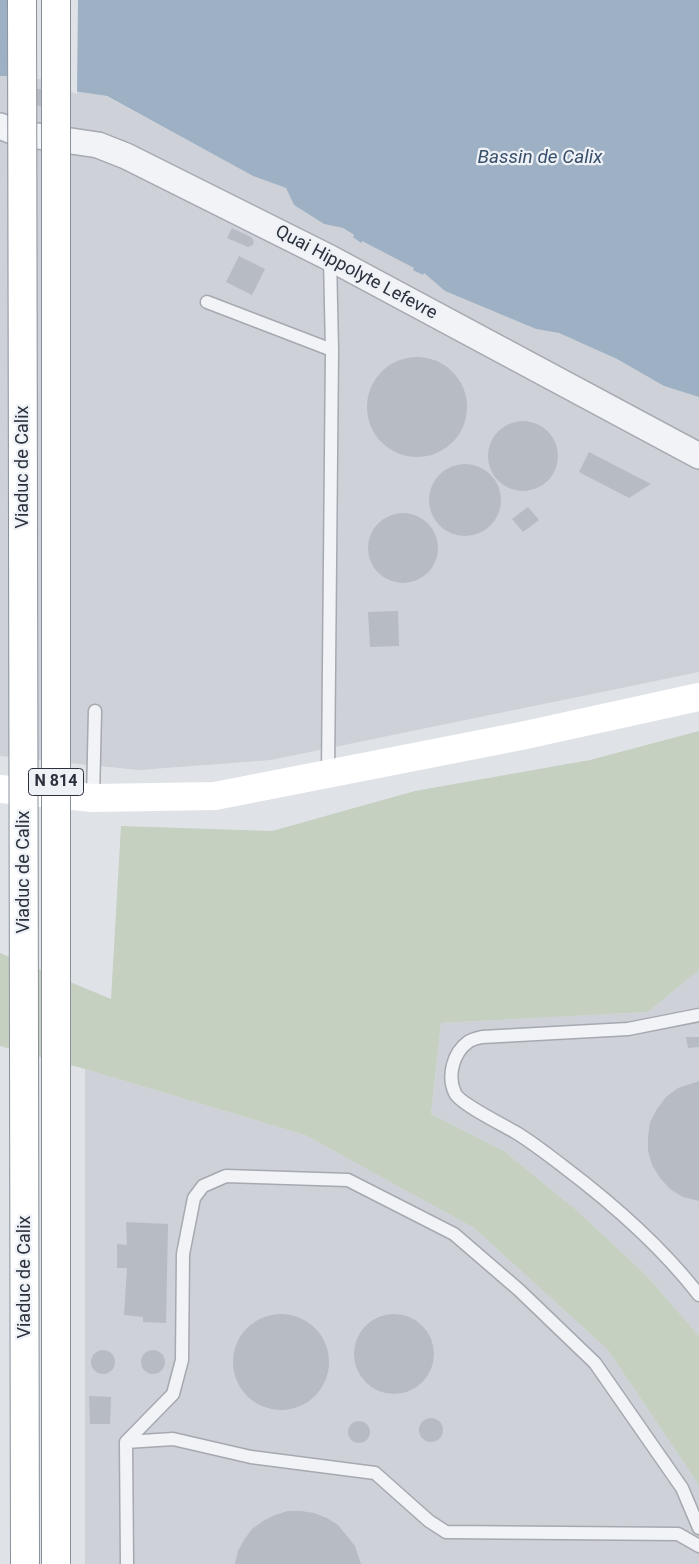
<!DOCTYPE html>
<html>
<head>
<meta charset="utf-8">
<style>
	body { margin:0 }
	canvas { display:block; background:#dfe2e7 }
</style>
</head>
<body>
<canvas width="699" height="1564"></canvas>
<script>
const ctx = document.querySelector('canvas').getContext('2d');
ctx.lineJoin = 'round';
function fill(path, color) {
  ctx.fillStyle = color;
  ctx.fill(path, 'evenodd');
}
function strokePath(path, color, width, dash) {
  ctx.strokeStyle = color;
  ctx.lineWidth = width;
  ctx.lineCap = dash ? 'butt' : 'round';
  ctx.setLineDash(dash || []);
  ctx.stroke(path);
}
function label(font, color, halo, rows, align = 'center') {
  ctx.font = font + ' Roboto,sans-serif';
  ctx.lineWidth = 4.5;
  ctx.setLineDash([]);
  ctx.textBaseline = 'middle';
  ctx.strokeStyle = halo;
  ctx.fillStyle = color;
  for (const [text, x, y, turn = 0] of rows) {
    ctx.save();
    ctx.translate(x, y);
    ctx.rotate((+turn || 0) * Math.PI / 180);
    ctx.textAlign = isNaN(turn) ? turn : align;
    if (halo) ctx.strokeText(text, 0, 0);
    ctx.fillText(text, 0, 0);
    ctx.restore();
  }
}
fill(new Path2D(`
	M0,76H73L74,91L106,96L253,176L286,188L294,205L324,224L343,228L362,241L414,268V270L423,275L424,273L445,291L536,329L559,333L617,359L664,386L699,397V672L271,760L139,770L0,756Z
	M699,970V1336L645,1274L575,1209L504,1151L431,1114L441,1023L648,1012Z
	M85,1069L305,1135L474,1228L608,1350L699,1485V1564H85Z`), '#ced1d8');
fill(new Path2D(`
	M699,731V970L648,1012L441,1023L431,1114L504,1151L575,1209L645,1274L699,1336V1485L608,1350L474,1228L305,1135L85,1069L0,1046V953L111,999L121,826L272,831L415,791L590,760Z`), '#c5d0c1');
fill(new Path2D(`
	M0,0H699V397L664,386L617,359L559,333L536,329L445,291L424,273L423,275L413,270L414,268L362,241L361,243L353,237L354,235L343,228L324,224L294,205L286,188L253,176L107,96L73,91V76H0Z`), '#9eb0c3');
fill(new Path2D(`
	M7,0H78L77,94L71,92V79H7Z`), '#dfe2e7');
fill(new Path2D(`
	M31,89H42L41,106L31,105Z
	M232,228L251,237L254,242L253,245L248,247L227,238Z
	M239,256L265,269L252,295L226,282Z
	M367 407a50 50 0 1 1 100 0a50 50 0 1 1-100 0Z
	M488 456a35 35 0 1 1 70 0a35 35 0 1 1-70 0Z
	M589,452L651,484L629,498L579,472Z
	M429 500a36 36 0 1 1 72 0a36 36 0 1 1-72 0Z
	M528,507L539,520L523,532L512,519Z
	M368 548a35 35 0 1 1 70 0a35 35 0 1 1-70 0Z
	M398,611L399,646L370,647L368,612Z
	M686,1037H699V1047L688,1048Z
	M699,1081V1201L683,1197L670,1189L660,1178L652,1165L648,1151V1137L650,1122L657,1109L666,1097L678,1088Z
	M126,1222L168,1224L166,1323L143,1322V1317L124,1315L127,1268H117V1244L127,1245Z
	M233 1362a48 48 0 1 1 96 0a48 48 0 1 1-96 0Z
	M354 1354a40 40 0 1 1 80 0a40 40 0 1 1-80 0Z
	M91 1362a12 12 0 1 1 24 0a12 12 0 1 1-24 0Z
	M141 1362a12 12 0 1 1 24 0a12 12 0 1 1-24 0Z
	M89,1396L111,1397L110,1424H90Z
	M419 1430a12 12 0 1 1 24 0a12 12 0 1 1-24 0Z
	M348 1432a11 11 0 1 1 22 0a11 11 0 1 1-22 0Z
	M288,1511H301L314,1513L327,1518L338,1525L355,1546L361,1564H235L238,1551L244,1540L252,1529L263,1521L275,1515Z`), '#b7bbc3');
const lane = new Path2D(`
	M207,302L332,350
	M328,774L332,350L330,258
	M93,798L95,711
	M699,1015L628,1029L482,1037C478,1038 472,1039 468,1042C453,1053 447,1076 455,1093C459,1103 503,1125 515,1132C532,1142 548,1155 564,1167C613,1204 661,1246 699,1295
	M126,1442L173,1394L182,1360L183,1254L194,1198L203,1186L226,1176L348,1180L454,1234L519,1290L595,1363L682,1488L699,1528
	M127,1564L126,1442L173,1439L251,1457L375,1473L429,1521L446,1532L678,1534L699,1546`);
const street = new Path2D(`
	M0,126L17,133L98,145L126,156L330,258L699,456`);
strokePath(lane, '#a5a9b0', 15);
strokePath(street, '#a5a9b0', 28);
strokePath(lane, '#f1f3f6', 12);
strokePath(street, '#f1f3f6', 25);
strokePath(new Path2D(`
	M0,789L93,798L215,796L521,736L699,697`), '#fff', 28);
const highwayBridge = new Path2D(`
	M22,0L25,1564
	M56,0V1564`);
strokePath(highwayBridge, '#88909c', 30, []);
strokePath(highwayBridge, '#fff', 28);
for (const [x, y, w] of [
	[56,782,55]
]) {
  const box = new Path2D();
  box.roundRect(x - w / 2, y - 13.5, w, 27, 4);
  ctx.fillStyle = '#eef1f5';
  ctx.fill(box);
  strokePath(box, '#2a303c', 1);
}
label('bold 16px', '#2a303c', null, [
	["N 814",56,782]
]);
label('18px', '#2a303c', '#eef1f5', [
	["Quai Hippolyte Lefevre",356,273,28],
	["Viaduc de Calix",23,467,-90],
	["Viaduc de Calix",24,872,-90],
	["Viaduc de Calix",25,1277,-90]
]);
label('italic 19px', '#384f6c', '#eef1f5', [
	["Bassin de Calix",540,158]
]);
</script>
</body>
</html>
